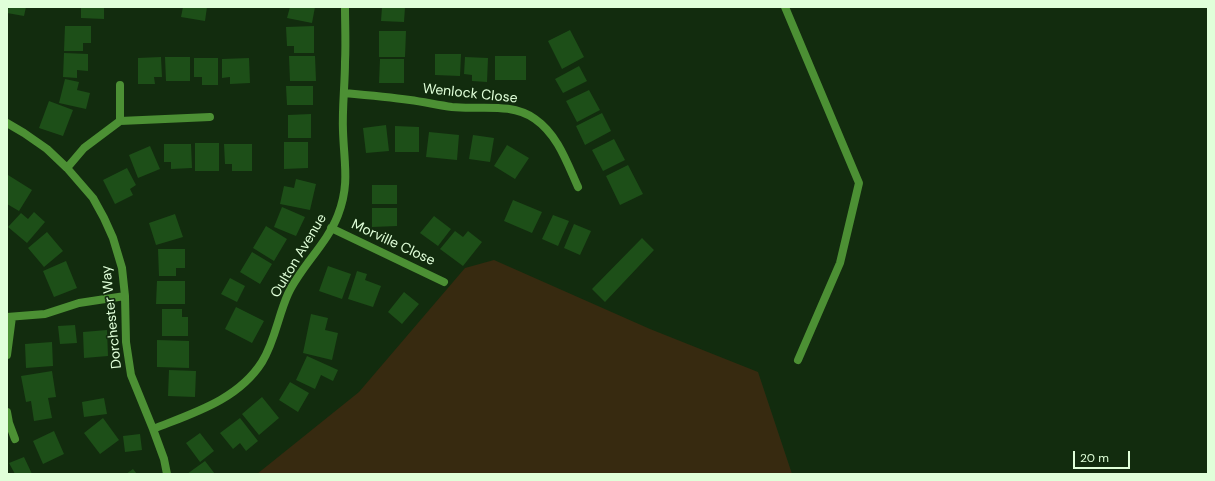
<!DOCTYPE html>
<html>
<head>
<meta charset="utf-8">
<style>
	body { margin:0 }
	#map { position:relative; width:1215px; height:481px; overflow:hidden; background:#122c0e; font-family:"DM Sans",sans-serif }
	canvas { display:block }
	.frame { position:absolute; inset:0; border:8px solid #e0ffd9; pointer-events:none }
	.scale { position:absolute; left:1073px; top:451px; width:57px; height:18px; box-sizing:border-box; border:2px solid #e0ffd9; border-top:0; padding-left:5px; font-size:12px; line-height:14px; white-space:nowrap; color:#e0ffd9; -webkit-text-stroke:3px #122c0e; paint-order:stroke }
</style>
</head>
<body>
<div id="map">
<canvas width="1215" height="481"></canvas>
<div class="frame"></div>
<div class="scale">20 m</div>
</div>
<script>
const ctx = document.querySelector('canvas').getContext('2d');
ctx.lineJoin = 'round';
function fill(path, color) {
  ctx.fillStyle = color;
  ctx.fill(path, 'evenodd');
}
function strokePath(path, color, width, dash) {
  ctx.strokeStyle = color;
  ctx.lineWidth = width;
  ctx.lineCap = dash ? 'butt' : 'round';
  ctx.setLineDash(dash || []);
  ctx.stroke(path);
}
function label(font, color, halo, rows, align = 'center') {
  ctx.font = font + ' "DM Sans",sans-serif';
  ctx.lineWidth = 3.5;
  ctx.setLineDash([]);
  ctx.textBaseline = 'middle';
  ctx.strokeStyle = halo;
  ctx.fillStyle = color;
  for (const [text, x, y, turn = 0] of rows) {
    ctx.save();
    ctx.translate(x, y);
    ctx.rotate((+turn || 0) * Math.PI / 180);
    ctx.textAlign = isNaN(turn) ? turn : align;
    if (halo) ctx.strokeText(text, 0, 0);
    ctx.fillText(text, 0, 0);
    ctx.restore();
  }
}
fill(new Path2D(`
	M494,260L650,329L758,372L792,474H257L359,392L465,268Z`), '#372a10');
fill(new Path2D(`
	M9,7H26L24,16L7,13Z
	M81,7H104V19L81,18Z
	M183,7H207L205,21L181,17Z
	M290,7H315L312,23L287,18Z
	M382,7H405L404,22L381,21Z
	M65,26H91V43H83V51H64Z
	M314,26V53H294V46H287L286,27Z
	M570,30L584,57L562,69L548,41Z
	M379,31H406L405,57H379Z
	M64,53L88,54V71L77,70V78L63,77Z
	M435,54H461L460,76L435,75Z
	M289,56H315L316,81H290Z
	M495,56H526V80H495Z
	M161,57L162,77H154L155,84H138V58Z
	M165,57H190V81H166Z
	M465,57L488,58L487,82L472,81V75L464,74Z
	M194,58H218V85H202V77H194Z
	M249,58L250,83L230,84V77L222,78V59Z
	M380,59H404V83H379Z
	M579,66L587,81L563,93L555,79Z
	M65,79L79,82L77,90L90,93L86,109L59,103Z
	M286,86H313V105H287Z
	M589,90L600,110L577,122L566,101Z
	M49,101L73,110L63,136L39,128Z
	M602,113L611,131L585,145L576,126Z
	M311,114V138H288V115Z
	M386,125L389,151L366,153L363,128Z
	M395,126L419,127V152H395Z
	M429,132L459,135L457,160L426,157Z
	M473,135L494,138L490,162L469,159Z
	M614,139L625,160L603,171L592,150Z
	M284,142H308V168L284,169Z
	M195,143H219V171H195Z
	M164,144H191L192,168L171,169V162H164Z
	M224,144H252V171H232V164H225Z
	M507,145L529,158L515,179L494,166Z
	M150,146L160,169L138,178L129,155Z
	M628,165L643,194L620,205L606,176Z
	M127,168L136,185L130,189L133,195L115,204L103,180Z
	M8,175L32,190L19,211L7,204V177Z
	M296,179L316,184L310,210L280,204L284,186L294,188Z
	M372,185H397V204H372Z
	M513,200L542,212L532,233L504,221Z
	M282,207L305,217L296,236L274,227Z
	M372,208H397V226L372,227Z
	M34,212L45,222L27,243L8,227L21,213L28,219Z
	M175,214L183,237L156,245L149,223Z
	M553,215L569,221L558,246L542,239Z
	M434,216L451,229L438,246L420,233Z
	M574,224L591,231L580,255L564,248Z
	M266,226L287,239L274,261L253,248Z
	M455,231L463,237L468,231L482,242L463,266L440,249Z
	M47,232L63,251L44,267L28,248Z
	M642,238L654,250L605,302L592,289Z
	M158,249H185V268H176V276H159Z
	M252,252L272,264L260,284L240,272Z
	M66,261L77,288L54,297L43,271Z
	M328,266L351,274L342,299L319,291Z
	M357,271L367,274L365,280L381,286L373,307L348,299Z
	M230,278L245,286L237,302L221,294Z
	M157,281H185V304H156Z
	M404,292L419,304L402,324L388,312Z
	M236,307L264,321L252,343L225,329Z
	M162,309H182V317H188V336H162Z
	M311,314L328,318L325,330L338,333L332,360L303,353Z
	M75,325L77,343L60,344L58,326Z
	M107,330L108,356L84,358L83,332Z
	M157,340L189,341V368L157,367Z
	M52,342L53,366L26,368L25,344Z
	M307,356L338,370L333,381L321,375L315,389L296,380Z
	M169,370L196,371L195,397L168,396Z
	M52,371L56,397L48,398L52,418L34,421L31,401L26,402L21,376Z
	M290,382L309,393L298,412L279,400Z
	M262,397L279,418L259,435L242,414Z
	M104,398L107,414L84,417L82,402Z
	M103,418L119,440L100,454L84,433Z
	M240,418L258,441L246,451L240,443L233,449L220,433Z
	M54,431L64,454L43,464L33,441Z
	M200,433L214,451L200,462L186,443Z
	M140,434L142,450L125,452L123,436Z
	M24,457L32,474H15L9,463Z
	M205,461L215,474H187Z
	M133,469L137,474H126Z`), '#1d4f18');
strokePath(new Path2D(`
	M785,7L859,183L840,263L798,360`), '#4c9034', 8);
strokePath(new Path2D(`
	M120,85V121
	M344,93C366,95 388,97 410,100C424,102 438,105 452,107C480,110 511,102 535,119C558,135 567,163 578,187
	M7,123L24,133L47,149L67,168L93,198L104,218L113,238L122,268L125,296L126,342L131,375L153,429L164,459L167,474
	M67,168L84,148L120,121L210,117
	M331,228L444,282
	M7,317L45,314L79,303L125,296
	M7,355L12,317
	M7,412L9,423L15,439
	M153,429C193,413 238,400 262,362C275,341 278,316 288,294C301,266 327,244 338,215C350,184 344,163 343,131C342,108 345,85 345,62C346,43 345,25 345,7`), '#4c9034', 8);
label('14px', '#e0ffd9', '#122c0e', [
	["Wenlock Close",470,94,6],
	["Morville Close",393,243,25],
	["Oulton Avenue",299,256,-59],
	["Dorchester Way",112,317,-96]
]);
</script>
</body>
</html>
